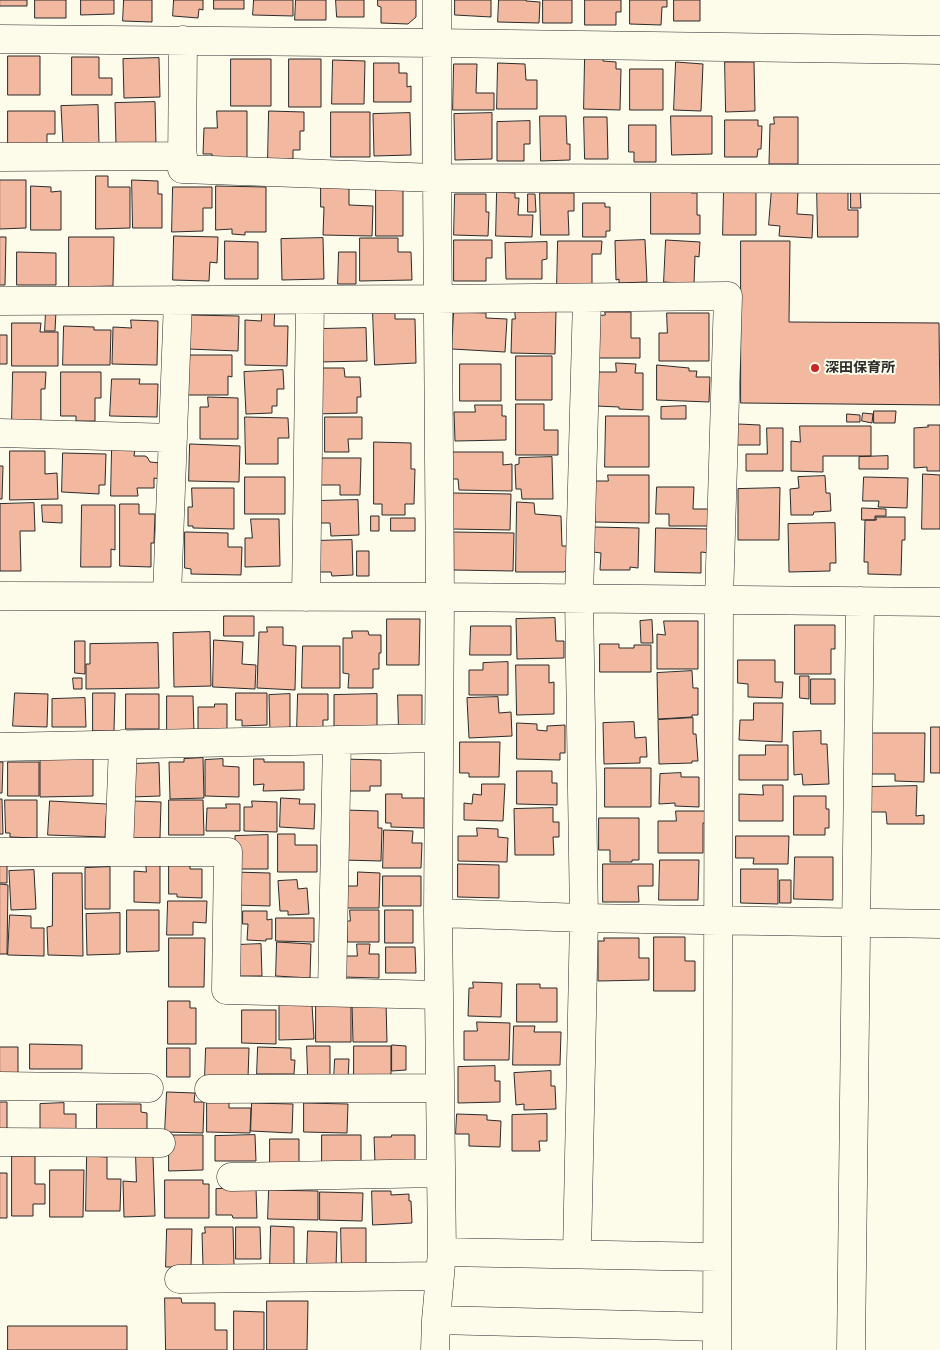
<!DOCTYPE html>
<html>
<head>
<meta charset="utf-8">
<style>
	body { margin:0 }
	canvas { display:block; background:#fdfbea }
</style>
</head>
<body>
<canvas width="940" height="1350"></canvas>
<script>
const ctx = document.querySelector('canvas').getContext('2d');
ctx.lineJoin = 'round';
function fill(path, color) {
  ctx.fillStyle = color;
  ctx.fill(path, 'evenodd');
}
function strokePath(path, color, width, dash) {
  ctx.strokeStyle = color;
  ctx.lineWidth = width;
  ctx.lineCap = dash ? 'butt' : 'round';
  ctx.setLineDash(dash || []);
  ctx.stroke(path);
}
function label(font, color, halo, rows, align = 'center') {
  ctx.font = font + ' "Asap Condensed","Noto Sans JP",sans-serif';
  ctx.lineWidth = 4;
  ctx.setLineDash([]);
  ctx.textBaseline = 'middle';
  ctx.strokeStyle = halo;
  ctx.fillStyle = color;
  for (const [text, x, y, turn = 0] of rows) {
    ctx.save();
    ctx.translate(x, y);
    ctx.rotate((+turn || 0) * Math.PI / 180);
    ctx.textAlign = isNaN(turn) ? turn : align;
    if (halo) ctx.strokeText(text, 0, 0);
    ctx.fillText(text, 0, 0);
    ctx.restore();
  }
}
const building = new Path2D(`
	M0,0H27V6H0Z
	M35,0H66V18H35Z
	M81,0H114V14L81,15Z
	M124,0H152V22L123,21Z
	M174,0H203V10L199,9L198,18L173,16Z
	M214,0H244V9H214Z
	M254,0H293V16L253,15Z
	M296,0H326V20H295Z
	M336,0H364V17H337Z
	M378,0H416V17L408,24L381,23V7L378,6Z
	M455,0H491V17L455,15Z
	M499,0H526V1L540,2L539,23L498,22Z
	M543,0H572V23H543Z
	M585,0H621V12H616V25H585Z
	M630,0H667V7H662L661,25L630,24Z
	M674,0H700V21H674Z
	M8,56H40V95H8Z
	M72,57H99V78H112V95H72Z
	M585,57L603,58V61L616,62V69H621L620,110L584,109Z
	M159,58L160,97L124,98L123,59Z
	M231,59H271V106H231Z
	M289,59H321V107H289Z
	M333,60L365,61L364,104H332Z
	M676,62L703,64L701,111L674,110Z
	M725,62H754L755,111L726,112Z
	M374,63H399V73H407V87L411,86V102H374Z
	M498,63L525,64L526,80H537V109H497Z
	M454,64H477L476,93H494V110H453Z
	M630,69H663V110H630Z
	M155,102L156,145H116L115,103Z
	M98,105L99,145L63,146L61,106Z
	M8,111H55V134H47V146H8Z
	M217,111H247V159H212V154H203L204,128H217Z
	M269,111L304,112V131H300V150H293V159H268Z
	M331,112H370V157H331Z
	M410,113L411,155L374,156L373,114Z
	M492,113V159L455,160L454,114Z
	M540,116H566L567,144H570V160L541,161Z
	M671,116H712V154L672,155Z
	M584,117H607L608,159H585Z
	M774,117H798V164H769L770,124H774Z
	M725,120H758V126H762L761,149H758L757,157H725Z
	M530,121V144H524V161H497V122Z
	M629,125H656V162H634V152H629Z
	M96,176H108V187H130V228L96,229Z
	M0,180H26V228L0,229Z
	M132,180L158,181V194H162V228H133Z
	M31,186L51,187V192L61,191V230H31Z
	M216,186L266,187V232H245V235L232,234V229L216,230Z
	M173,187H212V208H203V231L172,232Z
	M321,187L349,188V205L373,206L372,236L323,235L324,207H321Z
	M651,187L691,188V193H697V215H700V234H651Z
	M376,188H403V236H376Z
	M772,188L798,189L797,214L813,215L812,238L779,236L780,226L769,225Z
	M817,188H848V210H858V237H818Z
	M851,188H860L861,208H851Z
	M724,189L756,190V235H723Z
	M497,192L515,193V198H519L518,215H533L532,237L496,236Z
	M540,193H574V211H568L569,235H541Z
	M455,194H486V212H489L488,236L454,235Z
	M528,194H535L536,212H528Z
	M583,203H605V207H610V231H606V237H583Z
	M174,236L218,237L217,263L210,262L209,281L173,280Z
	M0,237H6L5,285H0Z
	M69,237H114L113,286L69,287Z
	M323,238L324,279L282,280L281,239Z
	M360,238H398V252H411L412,280L360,281Z
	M454,240H492V258H486V281H454Z
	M645,240L647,282L619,283V279L616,280L615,241Z
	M666,240L700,242L699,257L695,256L694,284L664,282Z
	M225,241L258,242V279H225Z
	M558,241H602L601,254H592V286H557Z
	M741,241H790L789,322L939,323L940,405L741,403Z
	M547,242V259L542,260V279H506L505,243Z
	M17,252L56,253V285H17Z
	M339,252H356V284H338Z
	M262,307H275L274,326H288L287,366L245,365V320L261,321Z
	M515,310L556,311L555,354L511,353L512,319H515Z
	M46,311H56L55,331H45Z
	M454,312L486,313V318L507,319L505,352L452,349Z
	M605,312H631V338H640V358H595V316L605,315Z
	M373,313H395V319H415L416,363L375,365Z
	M667,313H709V361H659V333H667Z
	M189,315L239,316L238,351L188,349Z
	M131,320L158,321L157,365L112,364L113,327L131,328Z
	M12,323H41L40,332H58V366H12Z
	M64,326L94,327V330H111L110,365H63Z
	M366,328L367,361L319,362V329Z
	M0,335H7V364H0Z
	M187,355H232V377L228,376V395H187Z
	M516,356H552V400H516Z
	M616,363L636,364L635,373H643V410L619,409V407L596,406L597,372H616Z
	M460,364H501V401H460Z
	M657,365L689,368V371H697L696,377H710L709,402L657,400Z
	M314,368H344L345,377H360L361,397H357V413L313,414Z
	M283,370L284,389H277V406H272V413L246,414L244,372Z
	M13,372H46L45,389H41V421H12Z
	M61,372H101V398H95V421H76V416H61Z
	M112,379H140L139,384H158L157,417L110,416Z
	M208,397L238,398V439H200V407H208Z
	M516,404H544V430H558V455H516Z
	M475,405H502V416H506V440L455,441L454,412H475Z
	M686,406V419H661V407Z
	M874,411H896L895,423H874Z
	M863,413L873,414L872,423L862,421Z
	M847,414L860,415V422H847Z
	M606,416H649V467H605Z
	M245,417L288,418L289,438H278V464H246Z
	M325,417H362V439H348L349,452H325Z
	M738,424L760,425V445H738Z
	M928,425H940V471H927V467L914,468V428L928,427Z
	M800,426H871V456H823V472L791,471V441L800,442Z
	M767,428H783V471H746V454H767Z
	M374,442L411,443V469H415L414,504H405V515H382V504H374Z
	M190,444L240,446L239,482L189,481Z
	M112,448L135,449L134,456H145L147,457L150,462L160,463V479L154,478V488H137L138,496H111Z
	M10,451H45V474L57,473L58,499L10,500Z
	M452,452H503V465L512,464V491L459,490L458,479H451Z
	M63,453L106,454L105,485H99V494L62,492Z
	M888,456V469H859V457Z
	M552,457L553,499H522L521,489H516L515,465L519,464V458Z
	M316,458H361L360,495H340V485H317Z
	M0,466H3L2,499H0Z
	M923,474L940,475V529H922Z
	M608,475H649V523L595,522L593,481H608Z
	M825,476L826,493H830L831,511L814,512L813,515H791L790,489L799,488L798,477Z
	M245,477H285V514H245Z
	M864,477L908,478L907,508L878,507L879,501H863Z
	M657,487H694L693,509H709V526H669V514H656Z
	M192,488H234V529L193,528V526H188V507H192Z
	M780,488L779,540H738V489Z
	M453,493L511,494L510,530L452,529Z
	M358,500L359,535L331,536L330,523H316L315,501Z
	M517,502L534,503L535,514L561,516L562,546H570V566L564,572H516Z
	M34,503L35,531H20L21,571H0V504Z
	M120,504H139V514H155L154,543H151V567L120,566Z
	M42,505H62V523L43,522Z
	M82,505H115V550L111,549V567H81Z
	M862,508L886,509V516H875V520H862Z
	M371,516H379V531H371Z
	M876,517H905V540H902L901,575L868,574V562H864L865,520H876Z
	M391,518H415V531H391Z
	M251,519H279L280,566L245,567V538H252Z
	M835,523L836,563H830V571L789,572L788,524Z
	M594,527L639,528L638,568L630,567V570H600L601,553L593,552Z
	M656,528L710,529V553L701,552V573L655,572Z
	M185,532L228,533V547H242L241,575L191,574V569L185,568Z
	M454,532L514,533L513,571L454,570Z
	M352,540L353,575L332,576L331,572H313L312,541Z
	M357,551H369V576H357Z
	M224,616H254V636H224Z
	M555,618L556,641H564V658L517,659L516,619Z
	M387,619H420L419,665H387Z
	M652,620L653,643H641L640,621Z
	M664,621H698V669H657V634L665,635Z
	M795,625H835V649H831V674H795Z
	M471,626H511V655H470Z
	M267,627H283V645L296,646L295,690L257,688L259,632H267Z
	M352,631H368L369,635H381V653H379V669H373V688H348L349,674L343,673V638H352Z
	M210,632L211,686L174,687L173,633Z
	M214,640L243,642L242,664L256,665L255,689L213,687Z
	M75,641H85V674L75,673Z
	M158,643L159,688L86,689V664H90V644Z
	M600,644H619V648H634V645H651V672H600Z
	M303,646H340V688H302Z
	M738,660H775V682H783L782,698L748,697V684L738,683Z
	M508,662V695H469V670H483V663Z
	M516,665H549V683L554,682V714L517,715Z
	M692,671L693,688H698V715H692V717L658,719L657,673Z
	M800,676H809V699L800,698Z
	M73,678H82V689H74Z
	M811,679H835V704H811Z
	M15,693L48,694L47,727L13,726Z
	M93,693H115L114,731H93Z
	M236,693H267V725L242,726V720H236Z
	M126,694H159V729H126Z
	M290,694V733L270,734L269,695Z
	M298,694H328V720H323V731H297Z
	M377,694V729L334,730V695Z
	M398,695H422V732H399Z
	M167,696H193L194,733L167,734Z
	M498,697L499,713L511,712L512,736L469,738L467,698Z
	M85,698L86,727H52V699Z
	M754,703H783L782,742L739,740L740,720H753Z
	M215,704H227V733H198V707H214Z
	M693,718V734H696L698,761H692V763L659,764L658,720Z
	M634,722L635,738L646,737L647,757H640V763L604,764L603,723Z
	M517,723L537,724V730L547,731V726L565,725V753H560V760L517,759Z
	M931,727H940V773H931Z
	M821,731V744H827L829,784L803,785L802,774L794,775L793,732Z
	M871,733H925L924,782L895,781V774H871Z
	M460,742H500L499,777H469V773H460Z
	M766,745H788V780H739V755H765Z
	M93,754V796L40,797V759Z
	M203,758L204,798L170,799L169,762H184V759Z
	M223,759V766L239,767V797L205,796V760Z
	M254,759H264V762H304V790L263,791L264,784L254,785Z
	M343,759L381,760V786H370V791H342Z
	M0,762H3L2,793H0Z
	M8,762H39V796H8Z
	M159,763L160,796L131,797V764Z
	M605,768H651V807H605Z
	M517,771H552V783H557V805L517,804Z
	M681,773V777H699V807L675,806V803L659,804L660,774Z
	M482,784H505L503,821L464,820V803L472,804L473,794L481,795Z
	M763,785H783V821H739V794L763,795Z
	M917,786L916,816L924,815V824H887L886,812H870V787Z
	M386,794H402V798H424V828L391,827V823H386Z
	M794,796H826V809H829V828H825V835H794Z
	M281,798L300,799L299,804H315L314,829L280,827Z
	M0,799H2L3,834H0Z
	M5,800H37V838L10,837V833H6Z
	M169,800H203L204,835H169Z
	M50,801L107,804L105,837L48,835Z
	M133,801L161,802L160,838H132Z
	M252,801L277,802V832L244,831V807H252Z
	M226,804H240V831H206L207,808H226Z
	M553,808V822H559V837H553L554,855H515L514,809Z
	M345,810L378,811V828H382L381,861L343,860Z
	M676,811H706V823H703V853H658V821H676Z
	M599,818H639V860H632V862H610V850H599Z
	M477,828L498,829V837L508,838L507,862L458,861V836H477Z
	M384,830L413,831L412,843H422L421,868H383Z
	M278,834H295V845H317V872H278Z
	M268,835V869H235V836Z
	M736,836H789L788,864H753L754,858H736Z
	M795,857H833V900L794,899Z
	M660,860H699L698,900H659Z
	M0,862H7V883H0Z
	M146,863L160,864V903L134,902V871L146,872Z
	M169,863H190V869H202V898L177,897V894H169Z
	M458,864L499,865V898L458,897Z
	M603,864H653V886H638L639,902H603Z
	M110,867V909H85V868Z
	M741,869H778V904L741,903Z
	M34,870L36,909L11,910L9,871Z
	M233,872L270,873V906L233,905Z
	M358,872L380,873L379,908H340L341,886H357Z
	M53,873H82L83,956L48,955L47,927L52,926Z
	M383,876H421V906H383Z
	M297,880L298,889L307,888L309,914L288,915V911H280L278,881Z
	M780,880H791V903H780Z
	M0,884L8,885L7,954H0Z
	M168,901H207L206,923L193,922V935H167Z
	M127,910H159V951L127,952Z
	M350,910H379V942H347V921H350Z
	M385,910H413V943H385Z
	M243,911H267V920L272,919V939H266V941L247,940L248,924H243Z
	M120,913V954L87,955L86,914Z
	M10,915L31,916V928H44V956L8,955Z
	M276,918H314V942L276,941Z
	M654,937H685V961H695V991H654Z
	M169,938H205L204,987H169Z
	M604,938H639V958H649V980L598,981V941H604Z
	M277,942L311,944L310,978L276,976Z
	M261,944L262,976H236V945Z
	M357,944H370L369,954H379V978L343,977L344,956H357Z
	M386,947H415L416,973H386Z
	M473,982L502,983L501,1017L468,1016L469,988H473Z
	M517,984H540V988H557V1022H517Z
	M168,1001H190V1008H196V1044H168Z
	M386,1002L387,1042H353L352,1003Z
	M316,1003L351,1004V1042H316Z
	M312,1004L314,1039L279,1040V1005Z
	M242,1010H276V1044L242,1043Z
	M477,1022L510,1023L509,1060H464V1031H477Z
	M514,1026H535L534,1032H561L560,1065H513Z
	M30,1044L82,1045V1069H30Z
	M392,1045L406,1046V1070L392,1071Z
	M307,1046H330V1077L308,1076Z
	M354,1046H391V1076H354Z
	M0,1047H18V1074H0Z
	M258,1047L291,1048V1060H295L294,1074H257Z
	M167,1048H190V1077H167Z
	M206,1048H249L248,1078L205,1077Z
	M335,1059H349L348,1079H334Z
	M495,1066V1081H500V1102L458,1103V1067Z
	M551,1071V1086H555L556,1109L524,1110V1104L516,1105L514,1073Z
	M167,1092L195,1093L194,1102H204L203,1133L165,1132Z
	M207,1101H229V1108H251L250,1133L207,1132Z
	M0,1102H7V1131H0Z
	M64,1103V1114H76V1129L40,1130V1104Z
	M252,1103L293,1104L292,1133L251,1131Z
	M304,1103L348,1104L347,1133L304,1132Z
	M97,1104H141V1112L147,1113V1131L97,1132Z
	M457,1114L487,1115V1120L501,1121L500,1147L469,1146V1134H456Z
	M547,1114V1141H539L540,1151H512V1115Z
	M169,1135H203V1170L169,1171Z
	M255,1135L256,1161H215V1136Z
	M322,1135H361V1163H322Z
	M392,1135H415V1163H375L374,1137H391Z
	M270,1139H299V1165L270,1166Z
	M12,1156H35V1184H45V1204H33V1216H12Z
	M87,1156L107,1157V1179H121L120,1211H86Z
	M136,1156H153L155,1216L124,1217L123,1181L136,1182Z
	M50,1170H84L83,1217H50Z
	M0,1173H7V1218H0Z
	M165,1180H203V1184H209V1218H165Z
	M256,1188L257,1218H233L232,1215H216V1189Z
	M269,1190L318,1191V1220L268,1219Z
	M372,1191H391V1195L409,1194V1201H411L412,1223L373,1225Z
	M320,1192L363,1193L362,1221L320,1220Z
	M271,1226L294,1227V1268H270Z
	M205,1227H233L234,1265L203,1266L202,1233H205Z
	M236,1227H260L261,1259H236Z
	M341,1228H366V1270H342Z
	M167,1229H192L191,1267H166Z
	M308,1231L337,1232L336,1268L307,1266Z
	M165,1298H181L182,1303H215V1330H227V1350H166Z
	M267,1301H308L307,1350H267Z
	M234,1311L264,1312V1350H234Z
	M8,1326H127V1350H8Z`);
fill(building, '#f2b8a0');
strokePath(building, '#2b2b2b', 1);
const minor = new Path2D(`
	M0,39L437,43L940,50
	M183,40L182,169L437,178L940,179
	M0,157L183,156
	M0,301L437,299L728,296L719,600L717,1350
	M0,433L173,438
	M0,596L440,597L940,602
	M167,596L178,300
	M306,597L310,300
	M0,747L439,738
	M0,852H228L226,990L439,995
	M119,852L123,744
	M438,913L584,918L940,924
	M332,992L337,740
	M0,1086L149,1088
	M209,1089L440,1088
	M0,1142L161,1143
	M231,1177L441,1173
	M442,1252L717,1257
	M577,1254L584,918L579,598L587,298
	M179,1279L440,1276
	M436,1320L717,1327
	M435,1350L436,1320L442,1252L438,913L440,597L437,178V0
	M851,1350L860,601`);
strokePath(minor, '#2b2b2b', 29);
strokePath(minor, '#fdfbea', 28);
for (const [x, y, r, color] of [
	[815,368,5,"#c62828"]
]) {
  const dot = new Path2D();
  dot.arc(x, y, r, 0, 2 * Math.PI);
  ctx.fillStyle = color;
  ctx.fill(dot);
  strokePath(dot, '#fdfbea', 2);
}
label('bold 14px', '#2b2b2b', '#fdfbea', [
	["深田保育所",825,368]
], 'left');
</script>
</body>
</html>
